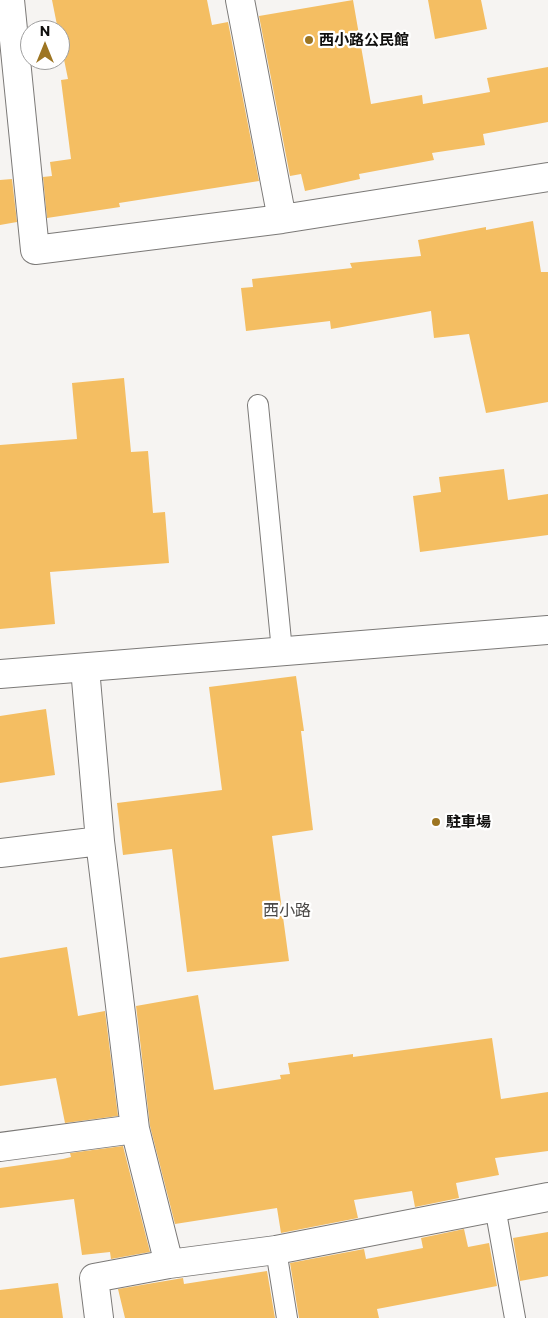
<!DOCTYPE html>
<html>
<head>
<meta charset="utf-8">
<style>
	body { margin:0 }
	#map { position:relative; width:548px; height:1318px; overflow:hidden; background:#f6f4f2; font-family:Commissioner,sans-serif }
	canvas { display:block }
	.north { position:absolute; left:20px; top:20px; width:50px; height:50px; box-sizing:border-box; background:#fff; border:1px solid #9f9f9f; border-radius:50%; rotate:0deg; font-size:14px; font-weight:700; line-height:20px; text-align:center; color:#100f0e }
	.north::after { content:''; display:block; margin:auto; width:18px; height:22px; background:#9d7522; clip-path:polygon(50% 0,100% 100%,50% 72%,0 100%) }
</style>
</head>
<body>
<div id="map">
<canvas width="548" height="1318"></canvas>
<div class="north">N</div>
</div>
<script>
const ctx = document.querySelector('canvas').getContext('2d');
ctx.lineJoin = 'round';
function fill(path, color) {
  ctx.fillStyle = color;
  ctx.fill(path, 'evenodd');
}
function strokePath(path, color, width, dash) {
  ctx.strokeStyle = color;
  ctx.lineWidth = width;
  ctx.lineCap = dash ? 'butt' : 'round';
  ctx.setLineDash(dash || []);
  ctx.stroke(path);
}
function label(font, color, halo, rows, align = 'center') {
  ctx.font = font + ' Commissioner,"Noto Sans JP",sans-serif';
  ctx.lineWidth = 4.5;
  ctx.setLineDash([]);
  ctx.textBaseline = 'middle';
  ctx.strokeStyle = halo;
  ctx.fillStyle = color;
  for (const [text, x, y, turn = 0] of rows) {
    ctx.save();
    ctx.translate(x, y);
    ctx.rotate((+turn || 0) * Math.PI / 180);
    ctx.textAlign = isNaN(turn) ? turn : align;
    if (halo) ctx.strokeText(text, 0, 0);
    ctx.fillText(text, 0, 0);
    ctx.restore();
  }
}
fill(new Path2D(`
	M52,0H207L212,25L228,22L259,181L119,203L120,207L47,218L43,177L52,176L50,162L71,159L61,80L68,79L60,40V30H58Z
	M353,0L371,104L422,95L423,104L490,92L487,78L548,67V122L483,134L485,145L432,153L434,160L359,174L360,179L305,191L301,174L290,176L259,16Z
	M428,0H481L487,29L435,39Z
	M12,179L17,222L0,225V180Z
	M533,221L541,272H548V402L486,413L469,334L434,338L431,311L331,329L330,321L246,331L241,288L253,287L252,279L352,268L350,263L421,256L418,240L486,227V230Z
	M124,378L131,452L148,451L153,513L165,512L169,563L50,572L55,624L0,629V445L77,439L72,383Z
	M504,469L508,500L548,494V535L420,552L413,496L441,492L439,477Z
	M296,676L304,731H301L313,830L272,836L289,961L187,972L172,849L123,855L117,803L222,790L209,687Z
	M46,709L55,775L0,783V716Z
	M67,947L78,1016L105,1011L118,1116L65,1123L56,1078L0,1086V958Z
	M198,995L214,1090L281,1079L280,1075L290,1074L288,1063L353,1054V1057L492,1038L501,1099L548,1092V1151L495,1158L499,1175L456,1183L459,1198L415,1207L412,1191L354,1200L358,1218L281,1233L277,1208L175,1224L150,1126L136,1006Z
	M123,1146L150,1252L111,1259L110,1252L82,1255L74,1199L0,1208V1168L63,1159L71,1157L70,1153Z
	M464,1229L468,1247L489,1243L497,1286L377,1309L379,1318H299L290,1263L364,1249L366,1259L423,1248L421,1238Z
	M548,1232V1276L520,1281L513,1238Z
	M267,1271L275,1318H125L118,1289L183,1278L184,1284Z
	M58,1283L63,1318H0V1290Z`), '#f4be62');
const service = new Path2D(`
	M258,405L282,651
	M495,1207L515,1318
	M276,1250L287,1318`);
const minor = new Path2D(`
	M10,0L35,250L282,219L548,177
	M240,0L282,219
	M85,668L100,841L135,1129L169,1264
	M0,853L100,841
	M0,1147L135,1129
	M99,1318L94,1278L169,1264L276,1250L548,1197`);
const tertiary = new Path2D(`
	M0,674L548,630`);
strokePath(service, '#7b7977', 22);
strokePath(minor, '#7b7977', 30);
strokePath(tertiary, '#7b7977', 30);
strokePath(service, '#fff', 20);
strokePath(minor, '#fff', 28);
strokePath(tertiary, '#fff', 28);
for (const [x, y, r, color] of [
	[309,40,5,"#9d7522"],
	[436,822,5,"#9d7522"]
]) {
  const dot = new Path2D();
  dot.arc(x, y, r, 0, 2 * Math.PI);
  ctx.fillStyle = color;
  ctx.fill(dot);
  strokePath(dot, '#fff', 2);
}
label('bold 15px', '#100f0e', '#fff', [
	["西小路公民館",319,40],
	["駐車場",446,822]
], 'left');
label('16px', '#4b4947', '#fff', [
	["西小路",287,911]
]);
</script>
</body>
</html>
